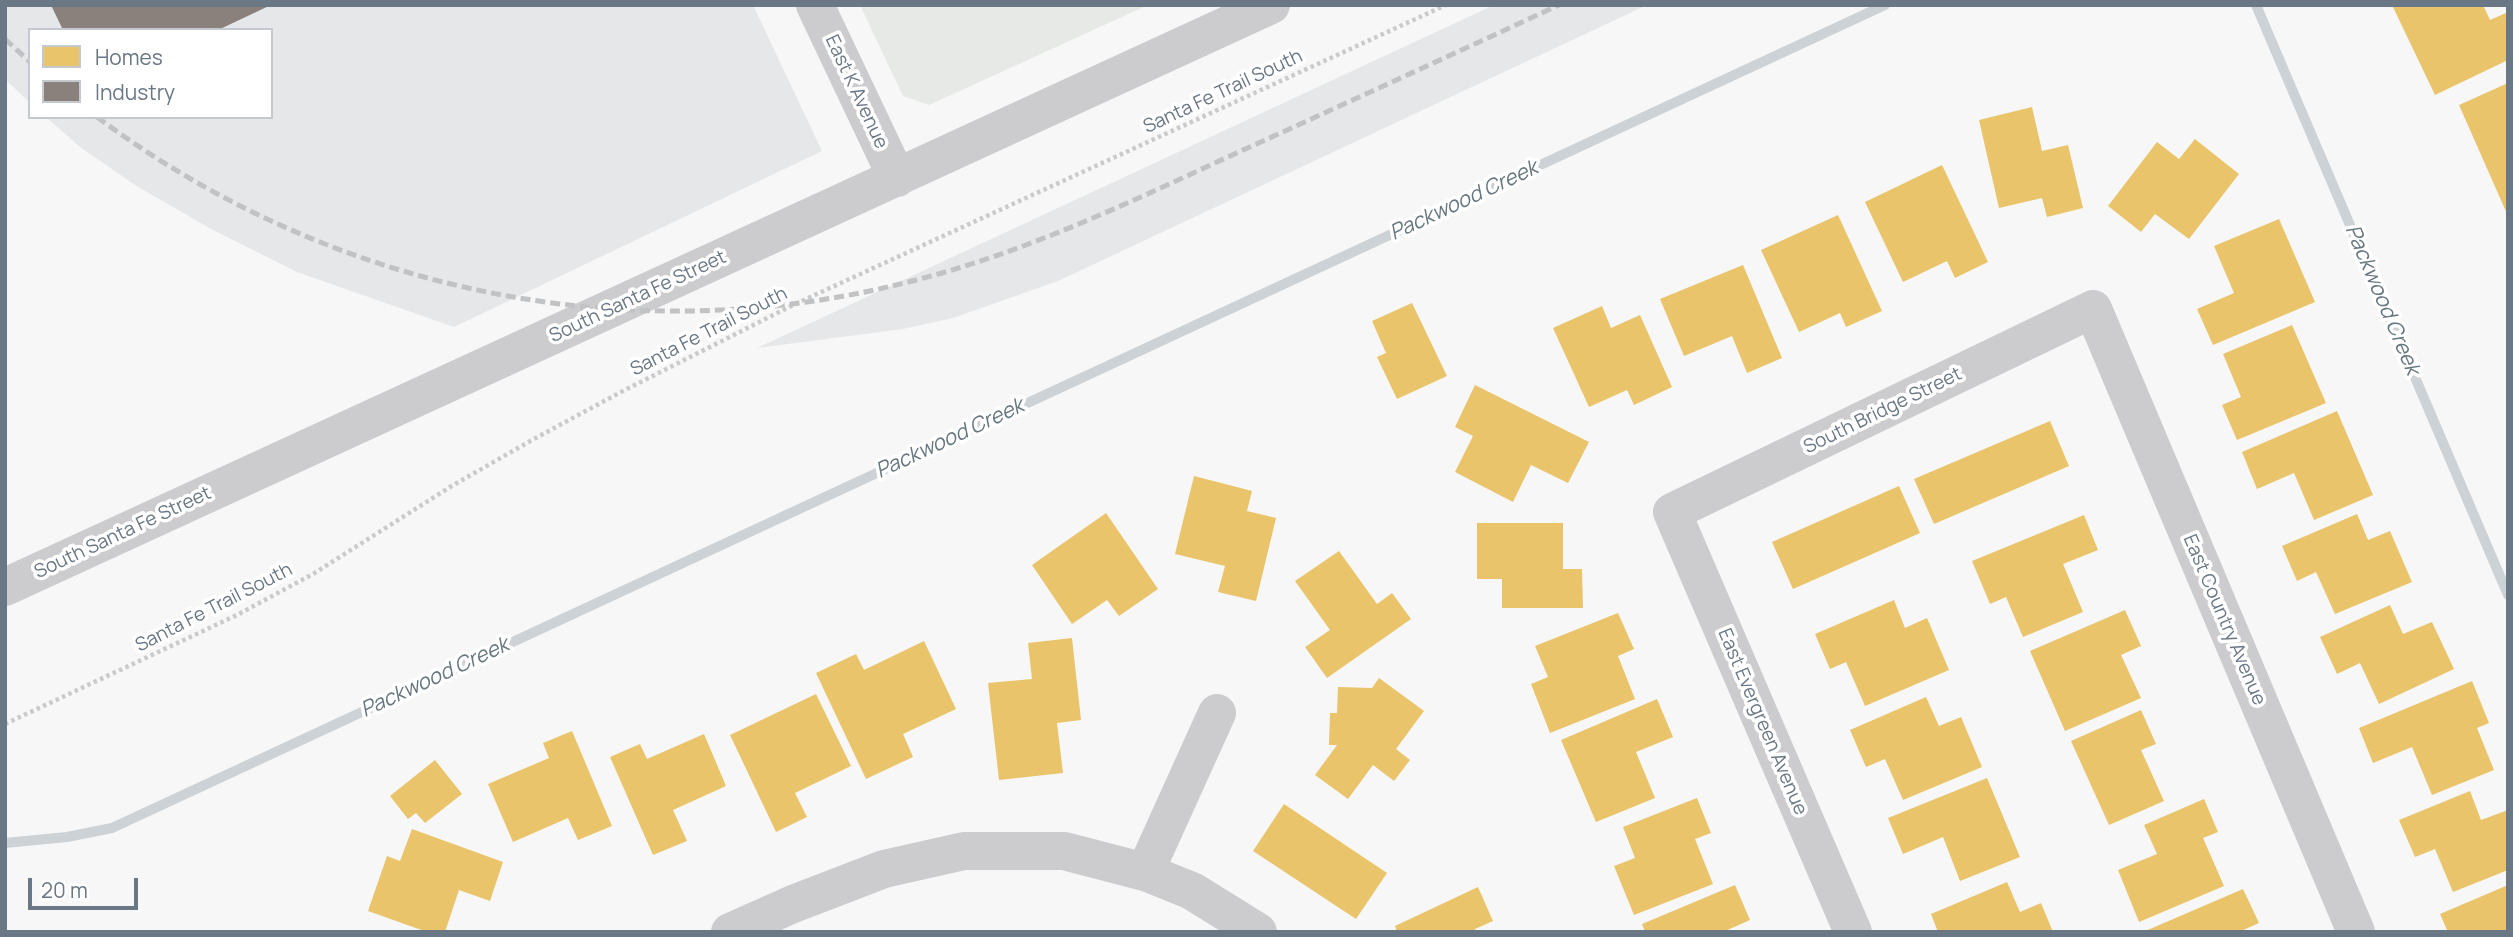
<!DOCTYPE html>
<html>
<head>
<meta charset="utf-8">
<style>
	body { margin:0 }
	#map { position:relative; width:2513px; height:937px; overflow:hidden; background:#f7f7f7; font-family:Manrope,sans-serif }
	canvas { display:block }
	.frame { position:absolute; inset:0; border:7px solid #6a7784; pointer-events:none }
	.legend { position:absolute; left:28px; top:28px; width:245px; height:91px; box-sizing:border-box; background:#fff; border:2px solid #c3c9ce; margin:0; padding:9px 12px; list-style:none; font-size:21px; color:#6a7784 }
	.legend li { display:flex; align-items:center; gap:14px; height:35px }
	.legend b { width:35px; border:2px solid #c3c9ce }
	.scale { position:absolute; left:28px; top:878px; width:110px; height:32px; box-sizing:border-box; border:4px solid #6a7784; border-top:0; padding-left:9px; font-size:21px; line-height:24px; white-space:nowrap; color:#6a7784; -webkit-text-stroke:5px #fff; paint-order:stroke }
</style>
</head>
<body>
<div id="map">
<canvas width="2513" height="937"></canvas>
<div class="frame"></div>
<ul class="legend">
<li><b style="height:19px;background:#e9c46a"></b>Homes</li>
<li><b style="height:19px;background:#8a817c"></b>Industry</li>
</ul>
<div class="scale">20 m</div>
</div>
<script>
const ctx = document.querySelector('canvas').getContext('2d');
ctx.lineJoin = 'round';
function fill(path, color) {
  ctx.fillStyle = color;
  ctx.fill(path, 'evenodd');
}
function strokePath(path, color, width, dash) {
  ctx.strokeStyle = color;
  ctx.lineWidth = width;
  ctx.lineCap = dash ? 'butt' : 'round';
  ctx.setLineDash(dash || []);
  ctx.stroke(path);
}
function label(font, color, halo, rows, align = 'center') {
  ctx.font = font + ' Manrope,sans-serif';
  ctx.lineWidth = 7;
  ctx.setLineDash([]);
  ctx.textBaseline = 'middle';
  ctx.strokeStyle = halo;
  ctx.fillStyle = color;
  for (const [text, x, y, turn = 0] of rows) {
    ctx.save();
    ctx.translate(x, y);
    ctx.rotate((+turn || 0) * Math.PI / 180);
    ctx.textAlign = isNaN(turn) ? turn : align;
    if (halo) ctx.strokeText(text, 0, 0);
    ctx.fillText(text, 0, 0);
    ctx.restore();
  }
}
fill(new Path2D(`
	M5,5H753L822,151L454,327L297,272L211,229L135,185L80,147L46,117H271V30H30V103L5,79Z
	M1494,5H1647L1058,281L953,318L903,329L757,348Z`), '#e6e7e8');
fill(new Path2D(`
	M860,5H1148L929,105L903,96Z`), '#e6e9e5');
fill(new Path2D(`
	M2392,5H2483L2490,20L2508,12V60L2435,95Z
	M2508,83V216L2459,105Z
	M2032,107L2042,151L2068,145L2083,208L2047,217L2042,198L1999,208L1979,120Z
	M2195,139L2239,174L2189,239L2155,214L2141,232L2108,206L2157,142L2179,159Z
	M1942,165L1988,262L1955,278L1947,261L1903,282L1865,202Z
	M1838,215L1882,311L1846,327L1840,313L1799,332L1761,250Z
	M2279,219L2315,302L2213,345L2197,309L2234,293L2214,246Z
	M1743,265L1782,358L1747,373L1732,336L1684,356L1660,299Z
	M1412,303L1447,376L1397,399L1377,357L1386,353L1372,321Z
	M1602,306L1611,328L1640,315L1672,387L1634,405L1627,390L1589,407L1553,328Z
	M2292,325L2326,403L2237,440L2222,405L2241,397L2223,354Z
	M1475,385L1589,442L1568,483L1531,465L1513,502L1455,472L1473,436L1455,427Z
	M2337,411L2373,495L2314,520L2294,473L2257,489L2242,452Z
	M2050,421L2069,466L1934,524L1914,479Z
	M1194,476L1252,491L1247,511L1276,518L1256,601L1218,592L1225,566L1175,554Z
	M1899,486L1920,533L1793,589L1772,542Z
	M1106,513L1158,589L1119,616L1107,600L1072,624L1032,565Z
	M2357,514L2368,540L2390,531L2412,582L2335,614L2316,572L2297,581L2282,546Z
	M2084,515L2098,550L2063,564L2083,612L2023,637L2006,597L1990,604L1972,561Z
	M1477,523H1563V569H1582L1583,608H1502V579H1477Z
	M1339,551L1377,604L1392,593L1411,619L1327,678L1305,647L1330,630L1295,581Z
	M1894,600L1905,628L1927,618L1949,670L1865,706L1846,662L1830,669L1815,634Z
	M2390,605L2403,634L2432,622L2454,669L2379,704L2360,663L2337,674L2320,637Z
	M2125,610L2141,646L2121,655L2141,698L2065,731L2030,651Z
	M1618,613L1634,649L1618,656L1635,699L1550,733L1531,684L1548,677L1535,646Z
	M1072,638L1081,720L1057,723L1063,773L999,780L988,683L1032,679L1028,643Z
	M924,641L956,709L903,734L913,757L866,779L816,673L856,654L864,670Z
	M1379,678L1424,711L1396,749L1410,760L1394,781L1373,765L1348,799L1315,775L1337,745H1329L1330,713H1337L1338,687L1372,688Z
	M2472,681L2489,723L2477,728L2494,770L2432,795L2412,747L2373,763L2359,728Z
	M816,694L851,766L795,793L807,817L776,832L730,735Z
	M1926,697L1939,726L1961,717L1982,767L1903,800L1885,759L1866,767L1850,730Z
	M1657,699L1673,737L1636,752L1655,798L1596,822L1561,740Z
	M2141,710L2156,744L2141,750L2164,801L2109,825L2071,741Z
	M572,731L612,826L578,840L568,818L513,842L488,784L549,758L543,743Z
	M704,734L726,786L673,810L687,841L653,855L610,757L640,744L647,759Z
	M435,760L462,794L425,823L416,813L408,819L390,796Z
	M1987,778L2020,857L1960,881L1943,837L1903,854L1888,818Z
	M2470,791L2481,820L2508,810V870L2453,892L2435,849L2415,857L2399,820Z
	M1697,798L1711,833L1695,839L1713,884L1634,915L1614,866L1635,858L1623,827Z
	M2204,799L2218,832L2203,838L2224,886L2139,922L2118,870L2157,854L2144,825Z
	M1284,804L1387,873L1356,919L1253,851Z
	M412,829L503,862L490,901L459,890L445,932H427L368,911L387,856L400,861Z
	M2007,882L2020,912L2041,903L2053,932H1938L1931,914Z
	M1735,885L1750,920L1723,932H1645L1642,924Z
	M2508,885V932H2448L2440,914Z
	M1478,887L1493,921L1475,929L1476,932H1397L1395,926Z
	M2243,889L2259,923L2239,932H2143Z`), '#e9c46a');
fill(new Path2D(`
	M51,5H271L218,30H63Z`), '#8a817c');
strokePath(new Path2D(`
	M2256,5L2508,595
	M5,843L67,837L112,828L1885,5`), '#ccd2d5', 10);
strokePath(new Path2D(`
	M5,724L237,615L313,574L450,487L532,440L621,392L793,305L1446,5`), '#c9cacb', 4.5, [3.5, 3.5]);
strokePath(new Path2D(`
	M815,5L897,178
	M5,587L1271,5
	M1145,872L1217,713
	M730,932L793,904L884,869L964,851H1064L1145,872L1192,891L1258,932
	M1853,932L1672,512L2093,309L2356,932`), '#ccccce', 38);
strokePath(new Path2D(`
	M5,39L30,62
	M97,117C332,292 632,355 916,280C1026,252 1128,203 1230,156C1340,106 1449,56 1559,5`), '#c1c2c4', 5, [10, 5]);
label('19px', '#6a7784', '#fff', [
	["East K Avenue",856,92,65],
	["Santa Fe Trail South",1223,92,-25],
	["South Santa Fe Street",638,297,-25],
	["Santa Fe Trail South",709,332,-27],
	["South Bridge Street",1883,411,-26],
	["South Santa Fe Street",123,533,-25],
	["Santa Fe Trail South",214,608,-27],
	["East Country Avenue",2224,620,67],
	["East Evergreen Avenue",1762,722,67]
]);
label('italic 21px', '#66777f', '#fff', [
	["Packwood Creek",1464,201,-25],
	["Packwood Creek",2382,300,67],
	["Packwood Creek",950,439,-25],
	["Packwood Creek",435,678,-25]
]);
</script>
</body>
</html>
